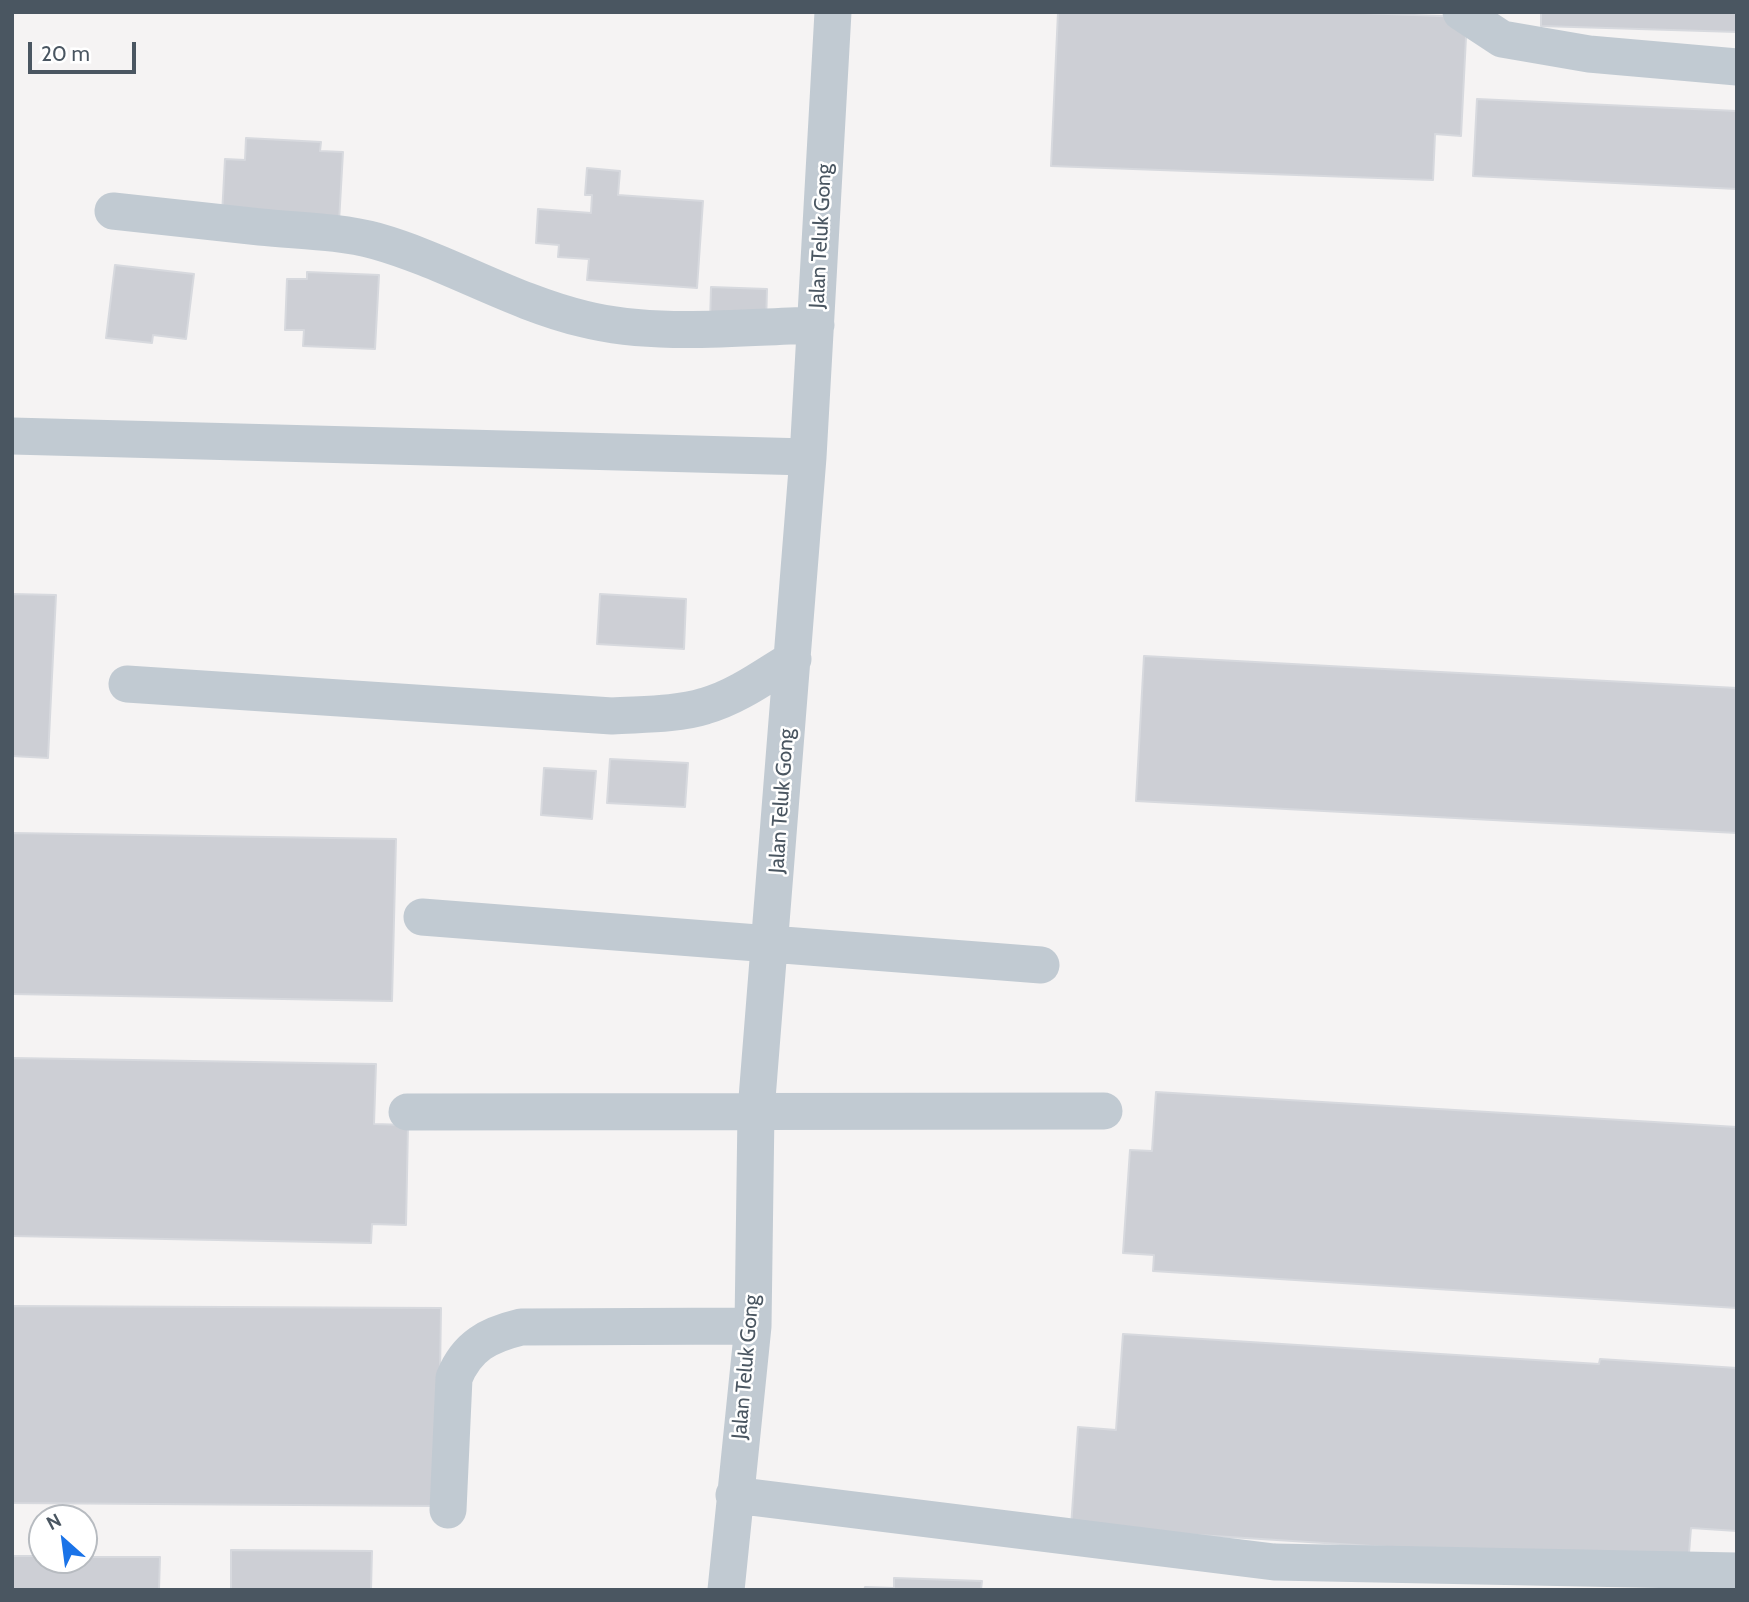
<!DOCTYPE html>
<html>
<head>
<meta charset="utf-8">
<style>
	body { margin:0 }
	#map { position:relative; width:1749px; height:1602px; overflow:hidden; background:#f5f3f3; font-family:Cabin,sans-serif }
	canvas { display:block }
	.frame { position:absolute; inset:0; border:14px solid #4a5661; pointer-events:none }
	.north { position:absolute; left:28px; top:1504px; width:70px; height:70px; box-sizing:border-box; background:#fff; border:2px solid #b7bbc0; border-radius:50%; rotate:332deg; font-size:19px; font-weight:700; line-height:28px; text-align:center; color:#4a5661 }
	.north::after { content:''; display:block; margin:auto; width:24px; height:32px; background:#1a73e8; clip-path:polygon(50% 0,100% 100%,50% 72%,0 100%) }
	.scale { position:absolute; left:28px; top:42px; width:108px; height:32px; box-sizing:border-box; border:4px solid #4a5661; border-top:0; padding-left:9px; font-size:21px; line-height:24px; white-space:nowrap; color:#4a5661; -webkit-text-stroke:5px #fff; paint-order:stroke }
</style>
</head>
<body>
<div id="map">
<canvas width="1749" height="1602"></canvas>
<div class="frame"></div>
<div class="north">N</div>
<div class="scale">20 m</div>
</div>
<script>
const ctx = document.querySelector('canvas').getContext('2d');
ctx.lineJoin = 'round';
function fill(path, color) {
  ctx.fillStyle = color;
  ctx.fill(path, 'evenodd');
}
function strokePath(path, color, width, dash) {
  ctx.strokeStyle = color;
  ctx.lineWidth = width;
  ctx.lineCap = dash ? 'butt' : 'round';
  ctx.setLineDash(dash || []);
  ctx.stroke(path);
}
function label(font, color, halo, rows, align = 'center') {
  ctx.font = font + ' Cabin,sans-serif';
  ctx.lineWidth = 5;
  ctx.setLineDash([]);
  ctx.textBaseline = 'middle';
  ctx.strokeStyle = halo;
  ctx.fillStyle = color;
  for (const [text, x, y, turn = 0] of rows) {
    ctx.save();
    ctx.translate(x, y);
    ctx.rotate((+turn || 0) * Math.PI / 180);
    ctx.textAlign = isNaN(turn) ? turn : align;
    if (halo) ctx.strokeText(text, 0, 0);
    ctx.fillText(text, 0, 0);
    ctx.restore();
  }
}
const building = new Path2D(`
	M1058,12H1335L1467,17L1461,136L1435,134L1433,180L1051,166Z
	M1541,12H1737V32L1541,26Z
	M1477,99L1737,111V189L1473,176Z
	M246,138L321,142L320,151L343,152L339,222L222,215L225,159L245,160Z
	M587,168L620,171L618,195L703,201L697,288L587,280L589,259L558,257L559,245L536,243L538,209L591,213L592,195H585Z
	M115,265L194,274L186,339L153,335L152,343L106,338Z
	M307,272L379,275L375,349L303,346L304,330H285L287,279H307Z
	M711,287L767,289L766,325L710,323Z
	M12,594L56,595L48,758L12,756Z
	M600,594L686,599L684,649L597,644Z
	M1144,656L1737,688V833L1136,801Z
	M610,759L688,763L685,807L607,803Z
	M544,768L596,771L592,819L541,815Z
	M12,833L396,839L392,1001L12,994Z
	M12,1058L376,1064L374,1124L408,1125L406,1225L372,1224L371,1243L12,1236Z
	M1156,1092L1737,1127V1308L1153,1271L1154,1255L1123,1253L1130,1150L1152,1151Z
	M12,1306L441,1308L438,1506L12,1503Z
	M1123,1334L1599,1364L1600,1359L1737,1368V1531L1691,1528L1688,1566L1071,1527L1078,1427L1116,1430Z
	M231,1550L372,1551L371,1590H231Z
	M12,1556H42V1560H84V1557H160L159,1590H12Z
	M894,1578L982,1581L981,1590H864L865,1587L894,1588Z`);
fill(building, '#cdcfd5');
strokePath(building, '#d7d9de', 2);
strokePath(new Path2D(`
	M1461,12L1502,39L1589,54L1737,67
	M113,211C162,216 211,222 260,227C299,231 338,231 376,241C447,261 512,302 584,319C655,337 742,327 816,325
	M12,436L808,457
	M127,684L612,716C642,714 676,715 705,706C737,697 765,676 793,659
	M422,917L1041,965
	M407,1112L1104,1111
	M734,1495L1274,1562L1737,1571
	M448,1510L454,1378C467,1346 488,1335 521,1327L753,1326
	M726,1590L753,1326L756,1111L808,457L833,12`), '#c1cad2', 37);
label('21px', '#4a5661', '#fff', [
	["Jalan Teluk Gong",821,236,-87],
	["Jalan Teluk Gong",782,801,-86],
	["Jalan Teluk Gong",746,1367,-85]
]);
</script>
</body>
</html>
